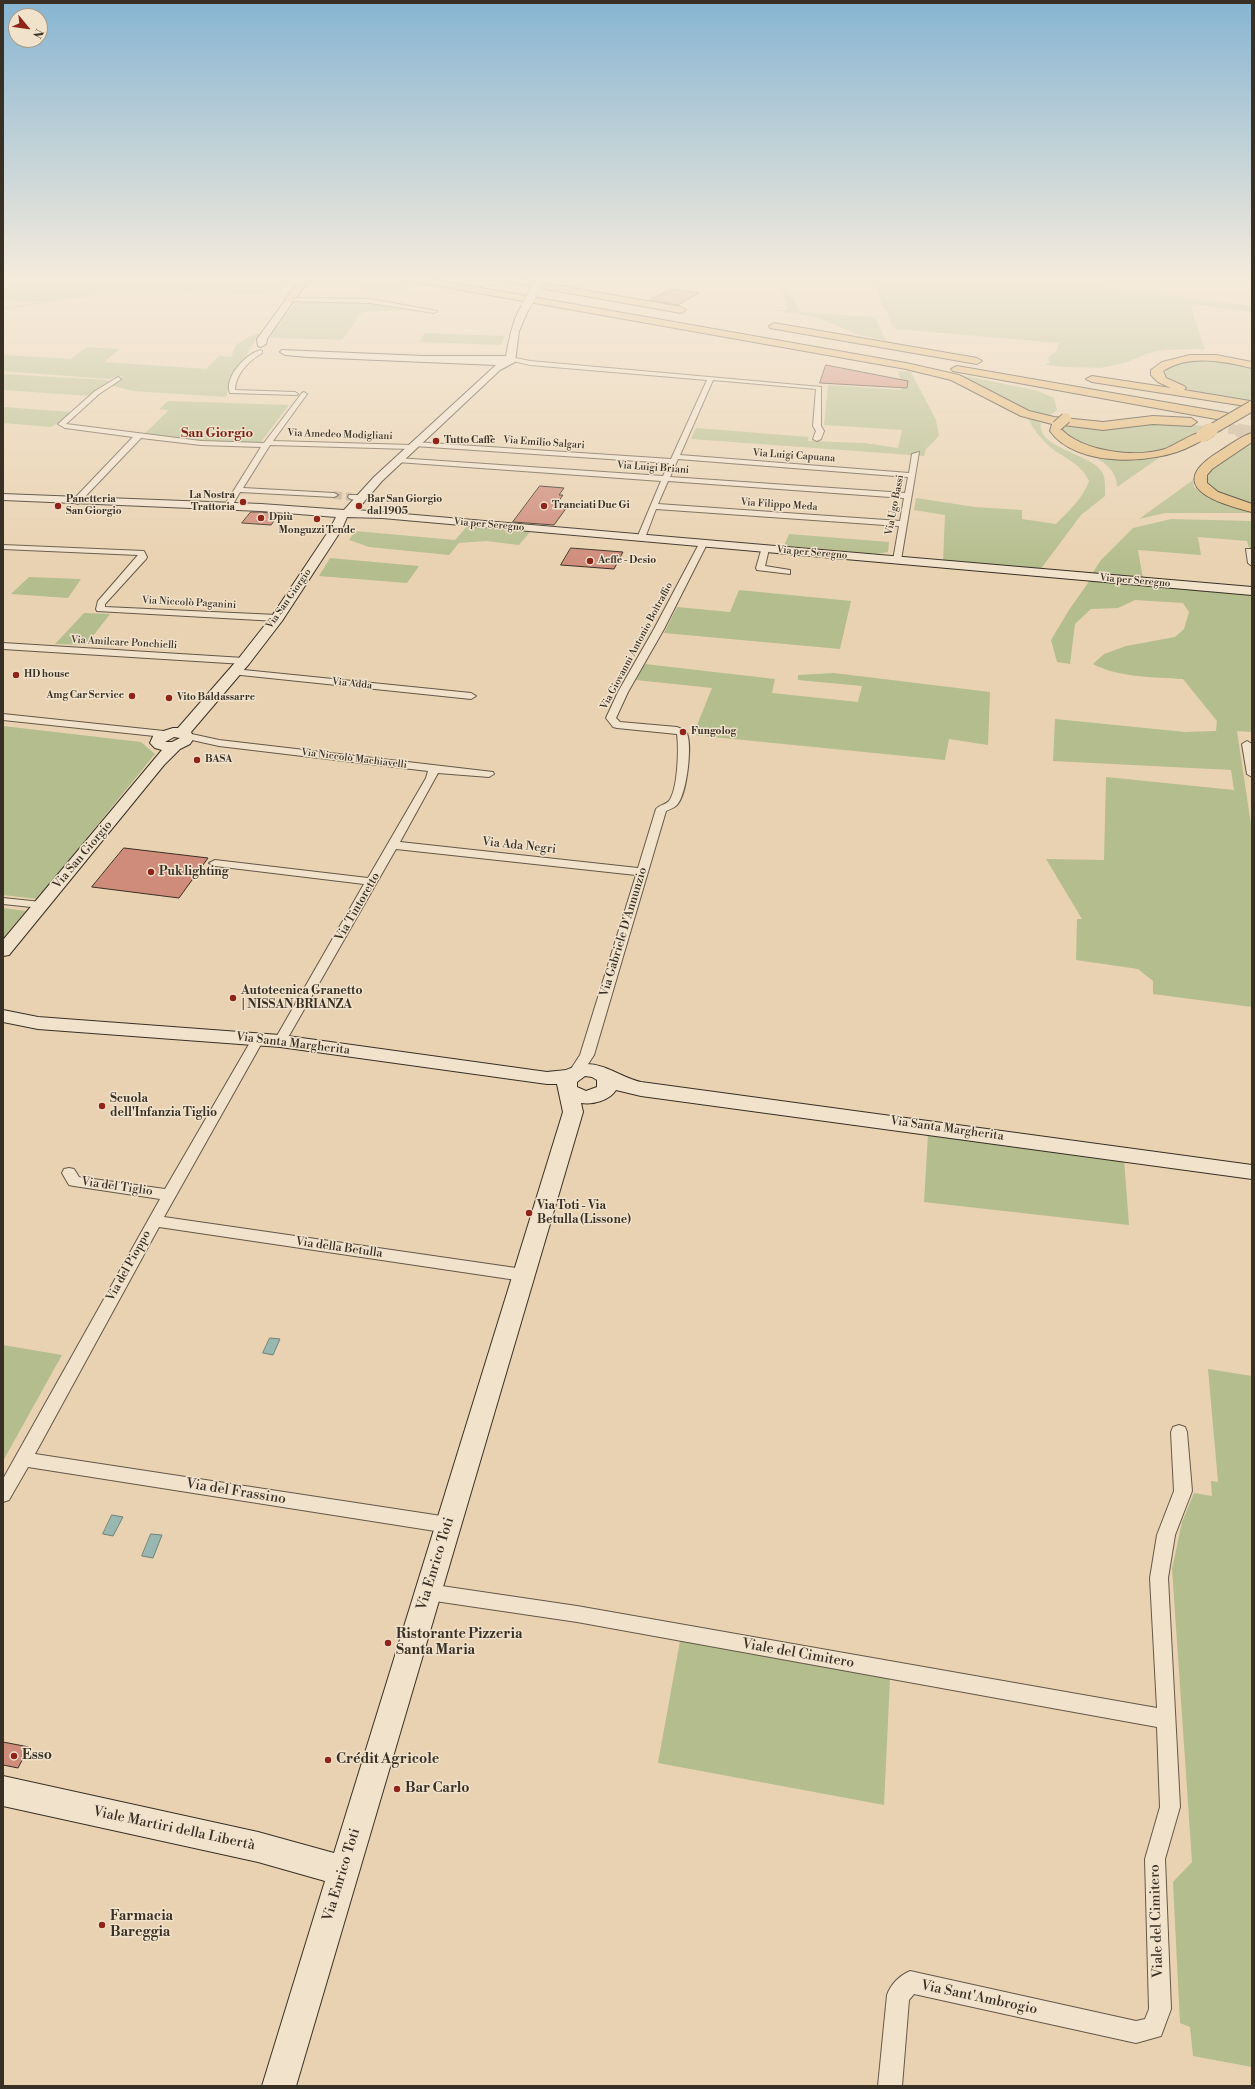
<!DOCTYPE html>
<html>
<head>
<meta charset="utf-8">
<style>
	body { margin:0 }
	#map { position:relative; width:1255px; height:2089px; overflow:hidden; background:#e9d2b1; font-family:"Libre Bodoni",serif }
	canvas { display:block }
	.frame { position:absolute; inset:0; border:4px solid #383025; pointer-events:none }
	.north { position:absolute; left:8px; top:8px; width:40px; height:40px; box-sizing:border-box; background:#f1e2cc; border:1px solid #a79b89; border-radius:50%; rotate:119deg; font-size:11px; font-weight:700; line-height:16px; text-align:center; color:#383025 }
	.north::after { content:''; display:block; margin:auto; width:14px; height:18px; background:#8f2418; clip-path:polygon(50% 0,100% 100%,50% 72%,0 100%) }
</style>
</head>
<body>
<div id="map">
<canvas width="1255" height="2089"></canvas>
<div class="frame"></div>
<div class="north">N</div>
</div>
<script>
const ctx = document.querySelector('canvas').getContext('2d');
ctx.lineJoin = 'round';
function fill(path, color) {
  ctx.fillStyle = color;
  ctx.fill(path, 'evenodd');
}
function strokePath(path, color, width, dash) {
  ctx.strokeStyle = color;
  ctx.lineWidth = width;
  ctx.lineCap = dash ? 'butt' : 'round';
  ctx.setLineDash(dash || []);
  ctx.stroke(path);
}
function label(font, color, halo, rows, align = 'center') {
  ctx.font = font + ' "Libre Bodoni",serif';
  ctx.lineWidth = 3;
  ctx.setLineDash([]);
  ctx.textBaseline = 'middle';
  ctx.strokeStyle = halo;
  ctx.fillStyle = color;
  for (const [text, x, y, turn = 0] of rows) {
    ctx.save();
    ctx.translate(x, y);
    ctx.rotate((+turn || 0) * Math.PI / 180);
    ctx.textAlign = isNaN(turn) ? turn : align;
    if (halo) ctx.strokeText(text, 0, 0);
    ctx.fillText(text, 0, 0);
    ctx.restore();
  }
}
fill(new Path2D(`
	M210,276H294L277,295L123,290L3,310V308L40,302L3,300V280L133,285L137,281H175Z
	M378,276C390,276 399,278 409,284L407,292L361,290Z
	M867,276H1003L1252,306V312L1192,304V310L1205,349L1163,350L1149,353L1124,363L1100,368L1065,367L1044,365L1050,362L1048,358L1057,350L1059,343L895,329L891,324L887,311L884,310L876,288Z
	M781,288L789,289L800,312L875,317L886,341L856,334L816,317L772,310H788Z
	M296,301L366,303L405,310L362,312L342,340L270,338Z
	M260,333L245,357L234,371L226,397L133,391L110,385L124,376L108,379L3,371V355L71,359L87,347L120,349L104,362L206,369L219,356L232,357C234,341 247,338 260,333Z
	M425,333L505,336L501,345L419,342Z
	M1210,360L1252,366V402C1232,398 1171,392 1162,373L1164,368L1183,361Z
	M908,364L1038,391L1054,398L1057,410L1046,418L1036,415L978,386Z
	M898,371L911,372L936,420L939,436L926,449L924,456L691,439L696,428L809,437L808,441L865,443L898,448L902,430L824,425L828,385L902,390Z
	M3,374L106,380L110,382L91,396L3,390Z
	M168,401L289,405L261,442H202L144,434L169,410L159,409Z
	M3,407L71,412L59,423L50,427L3,423Z
	M1028,418L1041,423C1037,449 1091,453 1102,472C1106,479 1105,488 1105,496L1081,515L1040,570L943,561L945,515L914,510L916,498L975,507L1022,510V519L1056,524C1069,511 1083,498 1089,481C1081,463 1063,458 1049,446C1040,438 1033,429 1028,418Z
	M1152,422L1181,423L1210,427L1158,453L1122,454L1090,448L1062,433V425L1087,427Z
	M1252,443V507L1210,489L1206,481C1212,462 1236,453 1252,443Z
	M1069,446L1139,459L1159,458L1117,487C1117,462 1088,455 1069,446Z
	M1193,480L1194,487L1202,494L1216,501L1252,513H1165L1139,519Z
	M1171,519L1252,521V558L1247,541L1198,537L1201,555L1138,550L1143,579L1092,574L1101,560L1133,528Z
	M468,525L531,531L519,545L486,541L459,543L449,555L369,547L349,540L355,531L455,540Z
	M789,534L889,542L888,552L877,554L784,546Z
	M330,558L419,566L407,583L319,576Z
	M29,577L81,579L68,598L11,594Z
	M1090,580L1252,595V732L1237,731L1252,831V1007L1153,994V981L1138,969L1076,960L1077,919H1082L1046,859L1104,860L1106,777L1234,790L1231,770L1053,761L1055,719L1185,732L1216,731L1217,721L1183,679C1153,677 1120,678 1093,664L1104,654L1126,646L1175,637L1184,629L1189,612L1183,603L1135,600L1118,608L1091,609L1075,624L1070,664L1057,662L1051,640L1069,610Z
	M739,590L851,601L840,649L664,633L677,607L730,612Z
	M84,613L110,614L86,645L55,644Z
	M645,664L775,679L772,693L858,702L862,686L798,680V675L834,673L990,692L988,745L949,739L945,760L693,735L712,688L636,680Z
	M3,726L141,742L155,754L37,899L3,895Z
	M3,908L26,911L3,938Z
	M928,1134L1124,1159L1129,1225L924,1202Z
	M3,1345L62,1355L3,1461Z
	M1208,1369L1252,1376V2067L1193,2056L1190,2027L1180,2023L1173,1882L1192,1862L1172,1569L1182,1522L1194,1493L1212,1496L1211,1481L1218,1482Z
	M680,1641L890,1679L884,1805L658,1763Z`), '#b4bd8d');
const water = new Path2D(`
	M270,1338L280,1339L273,1355L263,1353Z
	M112,1515L123,1517L113,1536L103,1534Z
	M151,1534L162,1535L153,1558L142,1556Z`);
fill(water, '#97b7b0');
strokePath(water, '#718178', 1);
const building = new Path2D(`
	M671,289L699,293L678,305L651,300Z
	M826,365L908,381L907,388L820,383Z
	M540,486L564,488L559,495H563L556,505L567,507L554,525L513,522Z
	M251,512H261L279,514L271,525L242,523Z
	M571,548L623,552L614,569L561,565Z
	M124,848L208,858L179,898L92,887Z
	M3,1742L29,1747L18,1768L3,1765Z`);
fill(building, '#cf8c7b');
strokePath(building, '#383025', 1);
strokePath(new Path2D(`
	M334,495L352,497`), '#c6b295', 8, [8, 4]);
strokePath(new Path2D(`
	M1235,412L1252,415
	M1213,426L1243,431`), '#c6b295', 10, [10, 5.5]);
strokePath(new Path2D(`
	M1237,430L1252,433`), '#c6b295', 14, [14, 7]);
const street = new Path2D(`
	M290,298L370,299L437,311L434,313L370,303L288,301Z
	M260,350L262,351V353C249,361 236,373 235,390L295,392L298,394L297,395L230,393C224,377 245,355 260,350Z
	M511,357L530,361L821,387V426L824,431L821,439L817,441L813,439L816,431L813,426L816,389L713,380L680,455L909,473L912,454L919,452L901,560L897,563L893,560L899,526L656,509L645,538L641,540L637,538L661,481L397,462L393,460L397,458L663,476L669,463L414,446L411,449L270,445L243,488L334,493L338,495L334,497L240,492L231,508H228L224,506L261,447L201,445L141,438L78,504L71,502L133,437L65,428L58,424L95,391L118,377L121,379L120,380L99,394L66,424L201,441L264,443L302,393L304,392L307,394L273,441L411,445L414,442L671,459L707,380L530,365L509,360L508,359ZM678,459L908,477L905,493L670,477ZM668,481L904,498L900,521L658,504Z
	M349,495H360L364,497C361,501 351,501 348,497Z
	M700,542L707,544L664,629L628,692L616,718L620,722L677,727L686,731C693,743 687,794 677,805C674,808 670,809 666,811L594,1055L581,1075H571L569,1072L580,1055L636,875L396,849L286,1041L280,1045L275,1044L274,1041L364,884L215,866L209,863L215,860L368,878L426,778L428,771L219,746L183,738L182,736L183,734L187,733L219,740L493,772L494,774L489,777L438,773L400,842L638,868L656,809C659,805 665,805 669,801C678,789 679,749 677,734L617,728L613,727L606,718L618,692L654,629Z
	M3,545L144,551L147,557L146,559L105,604V607L277,615L281,618L277,621L97,611L96,609L98,601L138,555L3,549Z
	M762,547L769,549L765,566L790,570V574L757,570L756,568Z
	M1246,549H1252V566L1248,563Z
	M3,643L244,658L249,661L244,664L3,649Z
	M234,669L471,693L476,696L471,699L231,674L229,672Z
	M3,714L164,731L169,734L164,737L3,720Z
	M1247,741L1252,744V777L1247,774L1242,744Z
	M3,898L41,902L47,905L41,908L3,904Z
	M258,1035L264,1039L164,1217L523,1269L528,1271L531,1275L528,1279L523,1281L159,1227L35,1454L448,1517L454,1520L457,1525L454,1530L448,1533L28,1467L9,1500L3,1502V1479L160,1199L74,1186L69,1185L62,1173L64,1169L69,1168L74,1169L79,1177L165,1189L252,1039Z
	M1179,1425L1185,1427L1187,1432L1192,1491L1175,1535L1168,1578L1180,1807L1165,1859L1171,2009L1161,2036L1136,2043L914,1994L909,2000L902,2086H878L887,1995C891,1984 899,1976 910,1971L1136,2021L1145,2019L1149,2009L1145,1859L1160,1807L1157,1727L577,1622L428,1600L422,1598L419,1592L422,1586L428,1584L577,1606L1157,1708L1150,1578L1157,1535L1174,1491L1171,1432L1173,1427Z`);
const secondary = new Path2D(`
	M290,297L294,300L267,339L266,344L261,347L258,346L257,339L287,298Z
	M526,303L530,306L519,331L515,362L500,370L382,481L357,510L1252,587V595L382,518L347,517L342,529L282,621L249,664L191,732L194,738L190,744L180,749L164,765L9,955L3,956V940L162,750L155,748L150,743L154,734L173,728H178L239,658L272,616L330,529L336,517L261,511L3,500V494L261,504L344,510L374,477L496,365L308,357L285,355L280,352L282,350L424,356H506C508,345 515,306 526,303ZM174,737L180,738L172,742H165Z
	M3,1010L38,1017L280,1035L547,1072C553,1071 560,1071 566,1070C573,1068 578,1063 586,1064C606,1064 622,1078 641,1082L1252,1165V1179L641,1096L616,1090C610,1100 593,1105 581,1103L583,1112L296,2086H262L325,1881L258,1862L3,1806V1776L258,1832L334,1853L563,1112L557,1084H547L280,1047L38,1029L3,1022ZM585,1076L592,1077L597,1080V1087L586,1091L577,1087V1082Z`);
const highway = new Path2D(`
	M306,276H317L304,286L294,302H286L285,300L298,282Z
	M394,276H414L906,363L959,375L1029,411L1054,417L1103,422L1153,416L1191,418L1197,422L1191,426L1153,424L1103,430L1063,425L1062,430C1084,452 1136,458 1165,449C1176,445 1196,430 1207,432L1209,435C1205,440 1197,443 1191,446C1155,465 1076,468 1050,431L1052,424L1021,416L951,380L906,369L399,279Z
	M484,276H504L681,307L686,310L681,313L489,279Z
	M774,323L977,358L982,361L977,364L770,328L769,326Z
	M1190,355H1216L1252,362V368C1223,361 1189,354 1163,371L1166,378L1184,386L1186,388L1184,390L1250,401H1252V407L1092,382L1086,379L1092,376L1171,388L1158,382L1151,375V370L1162,362Z
	M957,366L1227,413L1233,417L1227,421L953,371L951,369Z
	M1252,433V442L1212,469L1207,475V483L1218,492L1252,504V512C1216,503 1162,486 1220,451C1230,445 1241,436 1252,433Z`);
strokePath(street, '#645848', 2);
strokePath(secondary, '#383025', 2);
strokePath(highway, '#383025', 2);
fill(street, '#f1e2cc');
fill(secondary, '#f1e2cc');
fill(highway, '#e4b978');
const secondaryBridge = new Path2D(`
	M526,306L541,277`);
const highwayBridgeFar1 = new Path2D(`
	M1057,426L1066,418
	M1209,431L1252,406`);
const highwayBridge = new Path2D(`
	M1203,435L1211,430`);
strokePath(secondaryBridge, '#383025', 10, []);
strokePath(highwayBridgeFar1, '#383025', 12, []);
strokePath(highwayBridge, '#383025', 14, []);
strokePath(secondaryBridge, '#f1e2cc', 9);
strokePath(highwayBridgeFar1, '#e4b978', 10);
strokePath(highwayBridge, '#e4b978', 14);
const sky = ctx.createLinearGradient(0, 0, 0, 568);
sky.addColorStop(0, '#87b5d2');
sky.addColorStop(0.49, '#f5ebdc');
sky.addColorStop(1, '#f5ebdc00');
ctx.fillStyle = sky;
ctx.fillRect(0, 0, 1255, 568);
for (const [x, y, r, color] of [
	[436,441,4,"#8f2418"],
	[243,502,4,"#8f2418"],
	[58,506,4,"#8f2418"],
	[359,506,4,"#8f2418"],
	[544,506,4,"#8f2418"],
	[261,518,4,"#8f2418"],
	[317,519,4,"#8f2418"],
	[590,561,4,"#8f2418"],
	[16,675,4,"#8f2418"],
	[132,696,4,"#8f2418"],
	[169,698,4,"#8f2418"],
	[683,732,4,"#8f2418"],
	[197,760,4,"#8f2418"],
	[151,872,4,"#8f2418"],
	[233,998,4,"#8f2418"],
	[102,1106,4,"#8f2418"],
	[529,1213,4,"#8f2418"],
	[388,1643,4,"#8f2418"],
	[14,1756,4,"#8f2418"],
	[328,1760,4,"#8f2418"],
	[397,1789,4,"#8f2418"],
	[102,1925,4,"#8f2418"]
]) {
  const dot = new Path2D();
  dot.arc(x, y, r, 0, 2 * Math.PI);
  ctx.fillStyle = color;
  ctx.fill(dot);
  strokePath(dot, '#f1e2cc', 1.5);
}
label('10px', '#383025', '#f1e2cc', [
	["Via Amedeo Modigliani",340,435,2],
	["Via Emilio Salgari",544,443,4],
	["Via Luigi Capuana",794,456,4],
	["Via Luigi Briani",653,468,4],
	["Via Filippo Meda",779,505,4],
	["Via Ugo Bassi",895,505,-79],
	["Via per Seregno",489,525,5],
	["Via per Seregno",812,553,5],
	["Via per Seregno",1135,581,5],
	["Via San Giorgio",289,599,-55],
	["Via Niccolò Paganini",189,603,3],
	["Via Amilcare Ponchielli",124,643,3],
	["Via Giovanni Antonio Boltraffio",637,646,-62],
	["Via Adda",352,684,6],
	["Via Niccolò Machiavelli",354,759,7]
]);
label('bold 10px', '#383025', '#f1e2cc', [
	["Tutto Caffè",444,441],
	["La Nostra",235,496,"right"],
	["Trattoria",235,508,"right"],
	["Panetteria",66,500],
	["San Giorgio",66,512],
	["Bar San Giorgio",367,500],
	["dal 1905",367,512],
	["Tranciati Due Gi",552,506],
	["Dpiù",269,518],
	["Monguzzi Tende",317,531,"center"],
	["Aeffe - Desio",598,561],
	["HD house",24,675],
	["Amg Car Service",124,696,"right"],
	["Vito Baldassarre",177,698],
	["Fungolog",691,732],
	["BASA",205,760]
], 'left');
label('12px', '#383025', '#f1e2cc', [
	["Via Ada Negri",519,846,6],
	["Via San Giorgio",83,855,-50],
	["Via Tintoretto",358,907,-60],
	["Via Gabriele D'Annunzio",624,932,-73],
	["Via Santa Margherita",293,1044,7],
	["Via Santa Margherita",947,1129,8],
	["Via del Tiglio",117,1187,8],
	["Via della Betulla",339,1248,8],
	["Via del Pioppo",129,1266,-61]
]);
label('bold 12px', '#383025', '#f1e2cc', [
	["Puk lighting",159,872],
	["Autotecnica Granetto",241,991],
	["| NISSAN BRIANZA",241,1005],
	["Scuola",110,1099],
	["dell'Infanzia Tiglio",110,1113],
	["Via Toti - Via",537,1206],
	["Betulla (Lissone)",537,1220]
], 'left');
label('bold 13px', '#7a1f14', '#f1e2cc', [
	["San Giorgio",217,434]
]);
label('14px', '#383025', '#f1e2cc', [
	["Via del Frassino",236,1492,9],
	["Via Enrico Toti",436,1564,-73],
	["Viale del Cimitero",798,1654,10],
	["Viale Martiri della Libertà",174,1829,12],
	["Via Enrico Toti",342,1875,-73],
	["Viale del Cimitero",1157,1921,-92],
	["Via Sant'Ambrogio",979,1998,12]
]);
label('bold 14px', '#383025', '#f1e2cc', [
	["Ristorante Pizzeria",396,1635],
	["Santa Maria",396,1651],
	["Esso",22,1756],
	["Crédit Agricole",336,1760],
	["Bar Carlo",405,1789],
	["Farmacia",110,1917],
	["Bareggia",110,1933]
], 'left');
</script>
</body>
</html>
